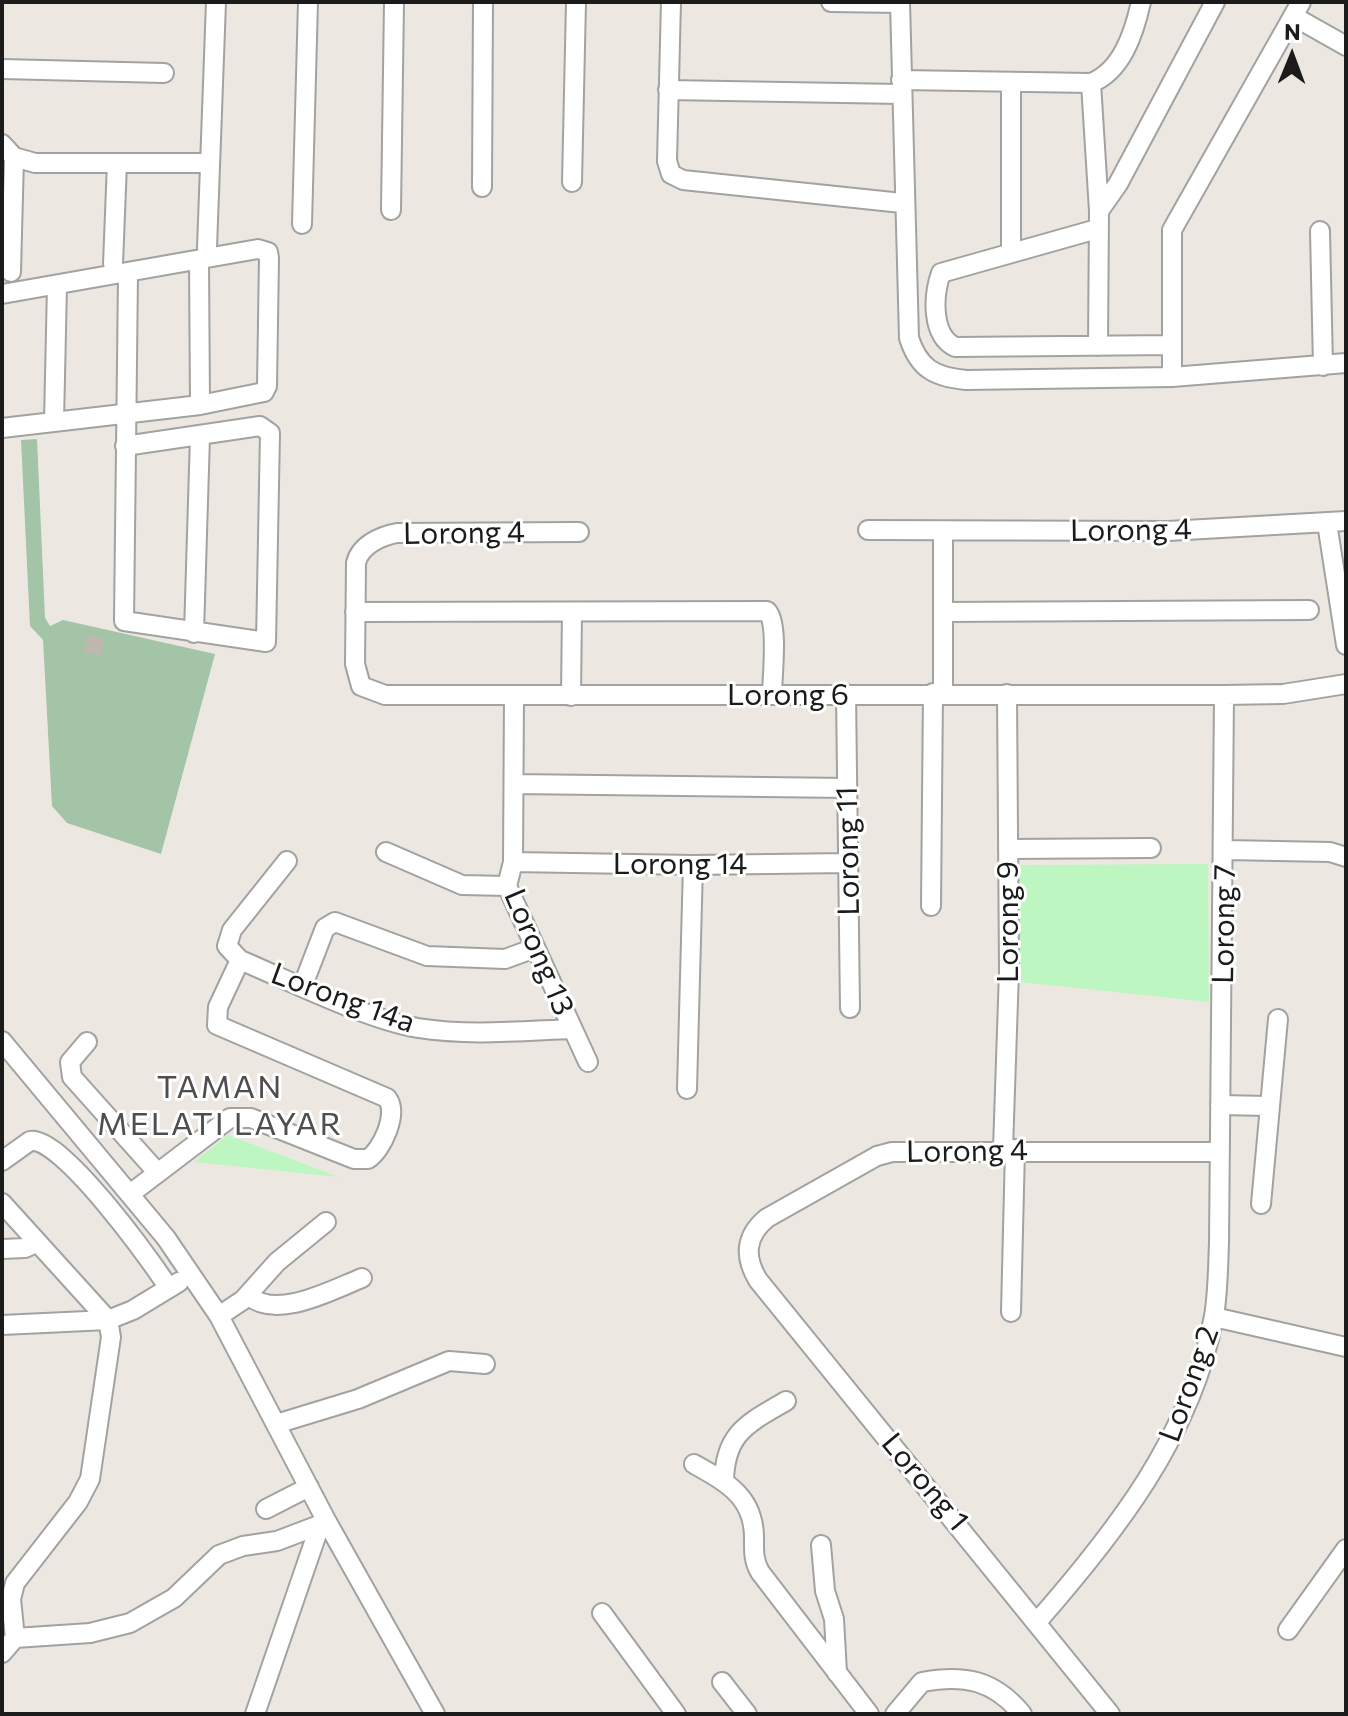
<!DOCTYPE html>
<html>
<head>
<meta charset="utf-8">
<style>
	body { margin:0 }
	#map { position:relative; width:1348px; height:1716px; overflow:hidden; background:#ece8e1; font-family:Commissioner,sans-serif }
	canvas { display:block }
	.frame { position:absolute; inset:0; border:4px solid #1b1b1b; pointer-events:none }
	.north { position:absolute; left:1252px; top:16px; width:80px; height:80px; -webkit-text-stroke:6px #fff; paint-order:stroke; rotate:1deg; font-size:22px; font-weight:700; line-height:32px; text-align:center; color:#1b1b1b }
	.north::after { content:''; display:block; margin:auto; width:28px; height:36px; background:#1b1b1b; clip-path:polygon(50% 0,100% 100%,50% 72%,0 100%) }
</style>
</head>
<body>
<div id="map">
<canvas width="1348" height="1716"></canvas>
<div class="frame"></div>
<div class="north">N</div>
</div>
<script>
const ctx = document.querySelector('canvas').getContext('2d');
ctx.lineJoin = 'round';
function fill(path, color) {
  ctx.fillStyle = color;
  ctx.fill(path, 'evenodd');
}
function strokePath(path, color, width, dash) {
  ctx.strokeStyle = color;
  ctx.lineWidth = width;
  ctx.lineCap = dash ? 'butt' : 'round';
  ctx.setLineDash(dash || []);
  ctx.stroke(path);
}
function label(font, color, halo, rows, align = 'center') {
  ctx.font = font + ' Commissioner,sans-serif';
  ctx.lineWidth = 6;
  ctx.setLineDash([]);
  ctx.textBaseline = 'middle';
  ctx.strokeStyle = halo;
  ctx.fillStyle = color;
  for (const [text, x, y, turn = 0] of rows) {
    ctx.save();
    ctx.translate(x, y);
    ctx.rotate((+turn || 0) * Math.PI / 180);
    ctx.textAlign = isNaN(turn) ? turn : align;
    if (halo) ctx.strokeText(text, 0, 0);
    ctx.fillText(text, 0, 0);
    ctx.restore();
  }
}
fill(new Path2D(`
	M37,439L45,618L50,626L63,620L215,654L161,854L67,823L52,806L43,640L30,626L21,440Z`), '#a3c4a7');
fill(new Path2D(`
	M1208,864L1209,1002L1020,982L1016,865Z
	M228,1135L339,1177L194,1162Z`), '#bef6c1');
fill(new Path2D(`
	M87,635L104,639L101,655L84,652Z`), '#c0b7b1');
const minor = new Path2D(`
	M671,2L667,161L671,174L683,180L902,203
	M831,2L900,3
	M900,2L909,338C919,369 935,377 966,380L1172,377L1346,363
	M1293,16L1346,46
	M2,69L164,73
	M901,80L1091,83C1122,71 1134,33 1141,2
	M1091,83L1099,211L1098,346
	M668,90L901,94
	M2,144L14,157L35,163H209
	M572,182L576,2
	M482,187L483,2
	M391,210L394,2
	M1099,211L1118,184L1215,2
	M302,224L308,2
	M1097,229L941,273C933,296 931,335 955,347L1172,345
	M1320,231L1323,366
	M207,248L216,2
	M1011,251V83
	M199,261L200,405
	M113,264L117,163
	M11,272L14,157
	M2,294L258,249L268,252L269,258L267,386L264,392L200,405L2,428
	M1172,377V230L1301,2
	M54,422L57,285
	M125,446L260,426L270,433L266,642L124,621L128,275
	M1327,523L1346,645
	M868,530L1168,531L1346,521
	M579,532L397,533C381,536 360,545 356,563L355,664L361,686L385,695H1224L1283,694L1346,684
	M943,532V694
	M355,612L767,611C779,624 772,676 772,695
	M943,612L1309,610
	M194,633L200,436
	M846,694L850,1008
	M514,696L513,862L507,886L588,1062
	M571,696L572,612
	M514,784L847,788
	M1008,849L1151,848
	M1225,850L1330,852L1346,857
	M386,852L462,885L507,886
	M287,861L232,930L227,946L240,960C290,981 366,1019 418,1028C468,1036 521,1031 572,1029
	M513,862L693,865L847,863
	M931,906L933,693
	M303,985L325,928L335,922L427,956L505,959L535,948
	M2,1041L166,1238L219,1316L327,1522L435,1714
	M87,1042L70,1062L72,1077L157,1172
	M687,1089L693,865
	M1220,1105L1268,1106
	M1003,1149L1009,971L1007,694
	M2,1161L30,1141C62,1136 150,1260 169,1288
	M130,1194L230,1118H251L354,1159H368C382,1150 399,1113 387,1098L217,1025L218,1007L240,960
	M2,1203L108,1320L111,1337L90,1479L78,1502L15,1583L11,1599L15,1638
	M1261,1204L1278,1019
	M2,1249L25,1248L36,1243
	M249,1296C277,1320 332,1290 362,1278
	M1011,1312L1015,1149
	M219,1316L243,1300L277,1262L326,1222
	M1214,1317L1346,1347
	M2,1325L108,1320L133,1310L179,1282
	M276,1424L358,1399L449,1361L485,1364
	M694,1464C726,1482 753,1496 754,1536C754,1549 753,1560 760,1572L869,1714
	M724,1481C725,1432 749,1423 786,1401
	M266,1509L309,1487
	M821,1545L825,1591L834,1619L837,1673
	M602,1613L676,1714
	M1037,1622C1115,1533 1192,1435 1214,1316C1218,1292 1218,1267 1219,1243L1224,695
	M1288,1630L1346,1549
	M2,1653L15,1638L90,1633L130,1623L174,1598L219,1555L243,1546L277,1541L327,1522
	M722,1682L747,1714
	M255,1714L320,1525
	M895,1714L922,1682C964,1674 994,1680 1022,1714
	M1110,1714L758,1280C744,1257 745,1236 767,1218L877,1156L892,1152H1220`);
strokePath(minor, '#a2a2a2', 22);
strokePath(minor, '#fff', 18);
label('30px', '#1b1b1b', '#fff', [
	["Lorong 4",1131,530,-1],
	["Lorong 4",464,533,-1],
	["Lorong 6",788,695],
	["Lorong 11",848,851,-91],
	["Lorong 14",680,864],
	["Lorong 9",1008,922,-90],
	["Lorong 7",1224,924,-89],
	["Lorong 13",539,952,67],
	["Lorong 14a",343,998,20],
	["Lorong 4",967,1151,-1],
	["Lorong 2",1189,1384,-70],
	["Lorong 1",925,1482,50]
]);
ctx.letterSpacing = '2px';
label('32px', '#4e4e4e', '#fff', [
	["TAMAN",220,1087],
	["MELATI LAYAR",220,1124]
]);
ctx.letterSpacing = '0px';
</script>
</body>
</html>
